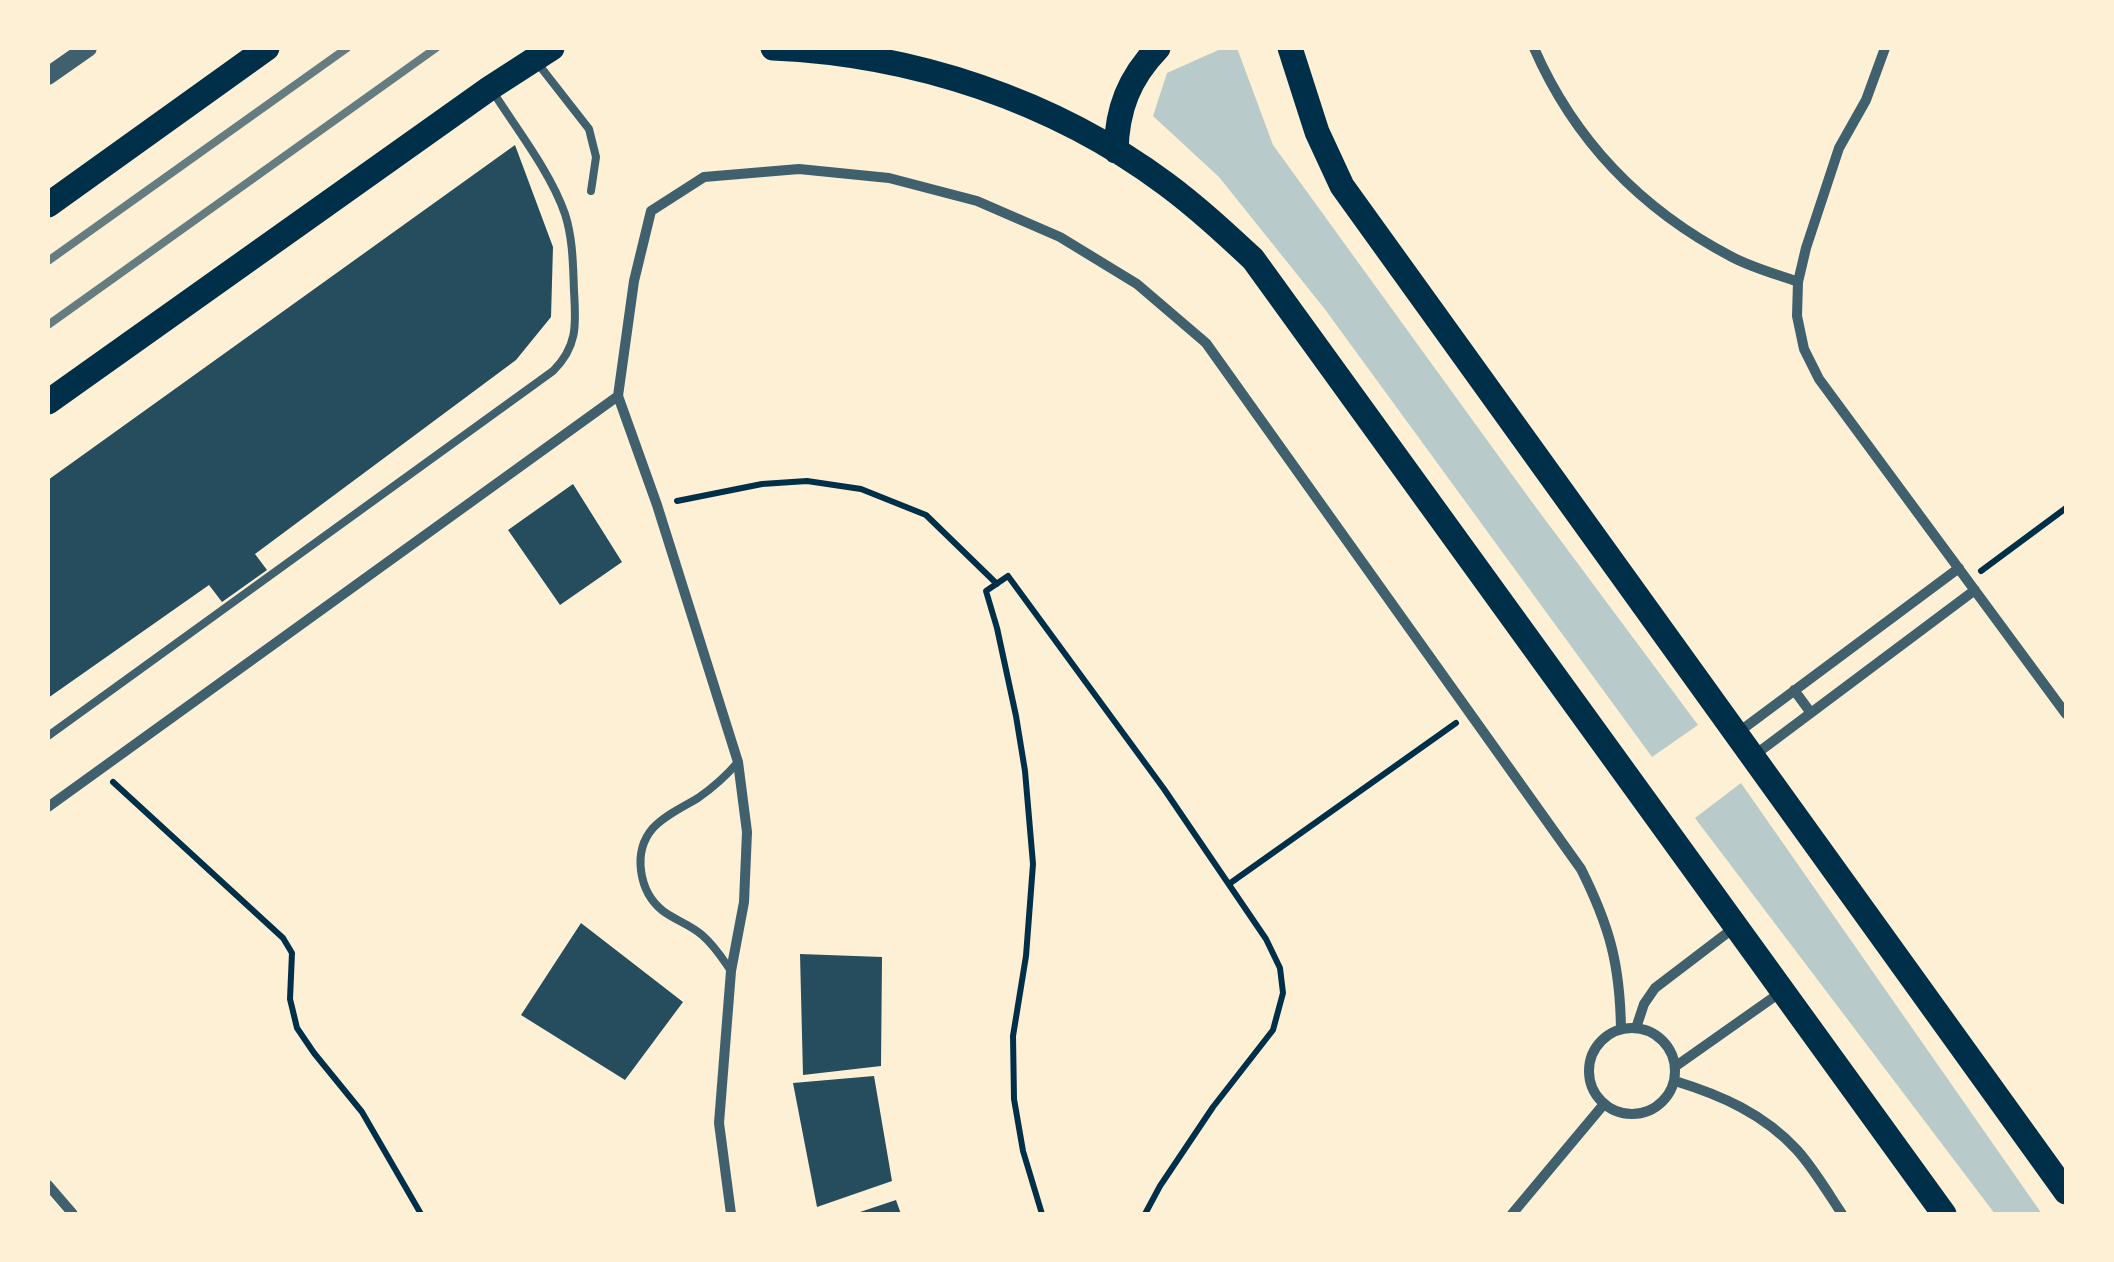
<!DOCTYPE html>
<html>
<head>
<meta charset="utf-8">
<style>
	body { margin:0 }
	#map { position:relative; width:2114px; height:1262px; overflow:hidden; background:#fdf0d5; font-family:"Work Sans",sans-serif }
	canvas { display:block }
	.frame { position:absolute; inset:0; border:50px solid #fdf0d5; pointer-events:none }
</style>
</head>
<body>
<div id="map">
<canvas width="2114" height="1262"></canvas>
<div class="frame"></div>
</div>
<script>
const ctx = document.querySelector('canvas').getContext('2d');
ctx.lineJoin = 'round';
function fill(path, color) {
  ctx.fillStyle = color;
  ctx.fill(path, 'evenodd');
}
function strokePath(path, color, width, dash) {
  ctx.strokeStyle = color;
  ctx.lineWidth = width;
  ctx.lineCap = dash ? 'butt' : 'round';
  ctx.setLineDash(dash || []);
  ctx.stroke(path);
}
fill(new Path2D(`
	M1223,48H1237L1273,145L1529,498L1698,725L1652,757L1324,308L1219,177L1153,116L1167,73Z
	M1741,783L2042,1214H1995L1695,818Z`), '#b9caca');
fill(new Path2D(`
	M515,145L553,247L551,317L516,360L255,554L267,570L222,602L209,585L48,698V480Z
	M573,484L622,562L560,605L508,530Z
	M581,923L683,1002L625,1080L521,1015Z
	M800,954L882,957L881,1066L803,1075Z
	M874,1076L892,1181L817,1207L793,1083Z
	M896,1200L901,1214H854Z`), '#264d5e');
strokePath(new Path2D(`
	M677,501L762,484L807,481L861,489L926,515L997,584
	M1981,571L2066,508
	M113,782L283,938L292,953L290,999L297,1028L314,1053L362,1112L421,1214
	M1229,884L1456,723
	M1042,1214L1023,1151L1014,1099L1013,1036L1026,956L1033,864L1025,771L1016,716L997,628L986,591L1008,576L1164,789L1266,939L1280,968L1283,993L1273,1030L1213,1107L1160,1186L1145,1214`), '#003049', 6);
strokePath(new Path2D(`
	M539,65L589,129L596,157L591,191
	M48,736L553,371C578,346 576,324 574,291C573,265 573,239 565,214C551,173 516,128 493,92
	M731,971C722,958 715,946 702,935C691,925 675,920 663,911C639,892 632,852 653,828C665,815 683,807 698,798C714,787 726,776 738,762`), '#3f606c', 8);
strokePath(new Path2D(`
	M1534,48C1575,142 1642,210 1732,257C1753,268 1776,274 1798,282
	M1885,48L1866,100L1839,148L1806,248L1798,282L1797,316L1804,349L1819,379L2066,714
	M1794,690L1811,713
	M1736,734L1959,568
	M1752,757L1975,590
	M48,807L618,396
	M1589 1071a43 43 0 1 1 86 0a43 43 0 1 1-86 0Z
	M1636,1028L1644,1004L1655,988L1735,927
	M1676,1066L1781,992
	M1675,1081C1721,1095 1764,1114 1797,1150C1814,1169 1828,1193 1842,1214
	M48,1185L73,1214
	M731,1214L719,1123L731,971L744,902L747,832L738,762L657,505L618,396L634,281L651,211L704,177L799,169L889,178L977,201L1060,237L1137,284L1206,343L1581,869C1610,927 1620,965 1621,1029
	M1512,1214L1604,1104`), '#3f606c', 10);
strokePath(new Path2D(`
	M48,76L88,48`), '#3f606c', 18);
strokePath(new Path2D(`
	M773,48C913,54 1053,100 1166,184C1197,207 1225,233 1253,259L1944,1214
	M1290,48L1317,132L1342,186L2066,1192
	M1116,151C1117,109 1129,78 1158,48
	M48,205L267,48
	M48,402L490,88L552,48`), '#003049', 25);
strokePath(new Path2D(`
	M48,261L347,48
	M48,325L436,48`), '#657d81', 8);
</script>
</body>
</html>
